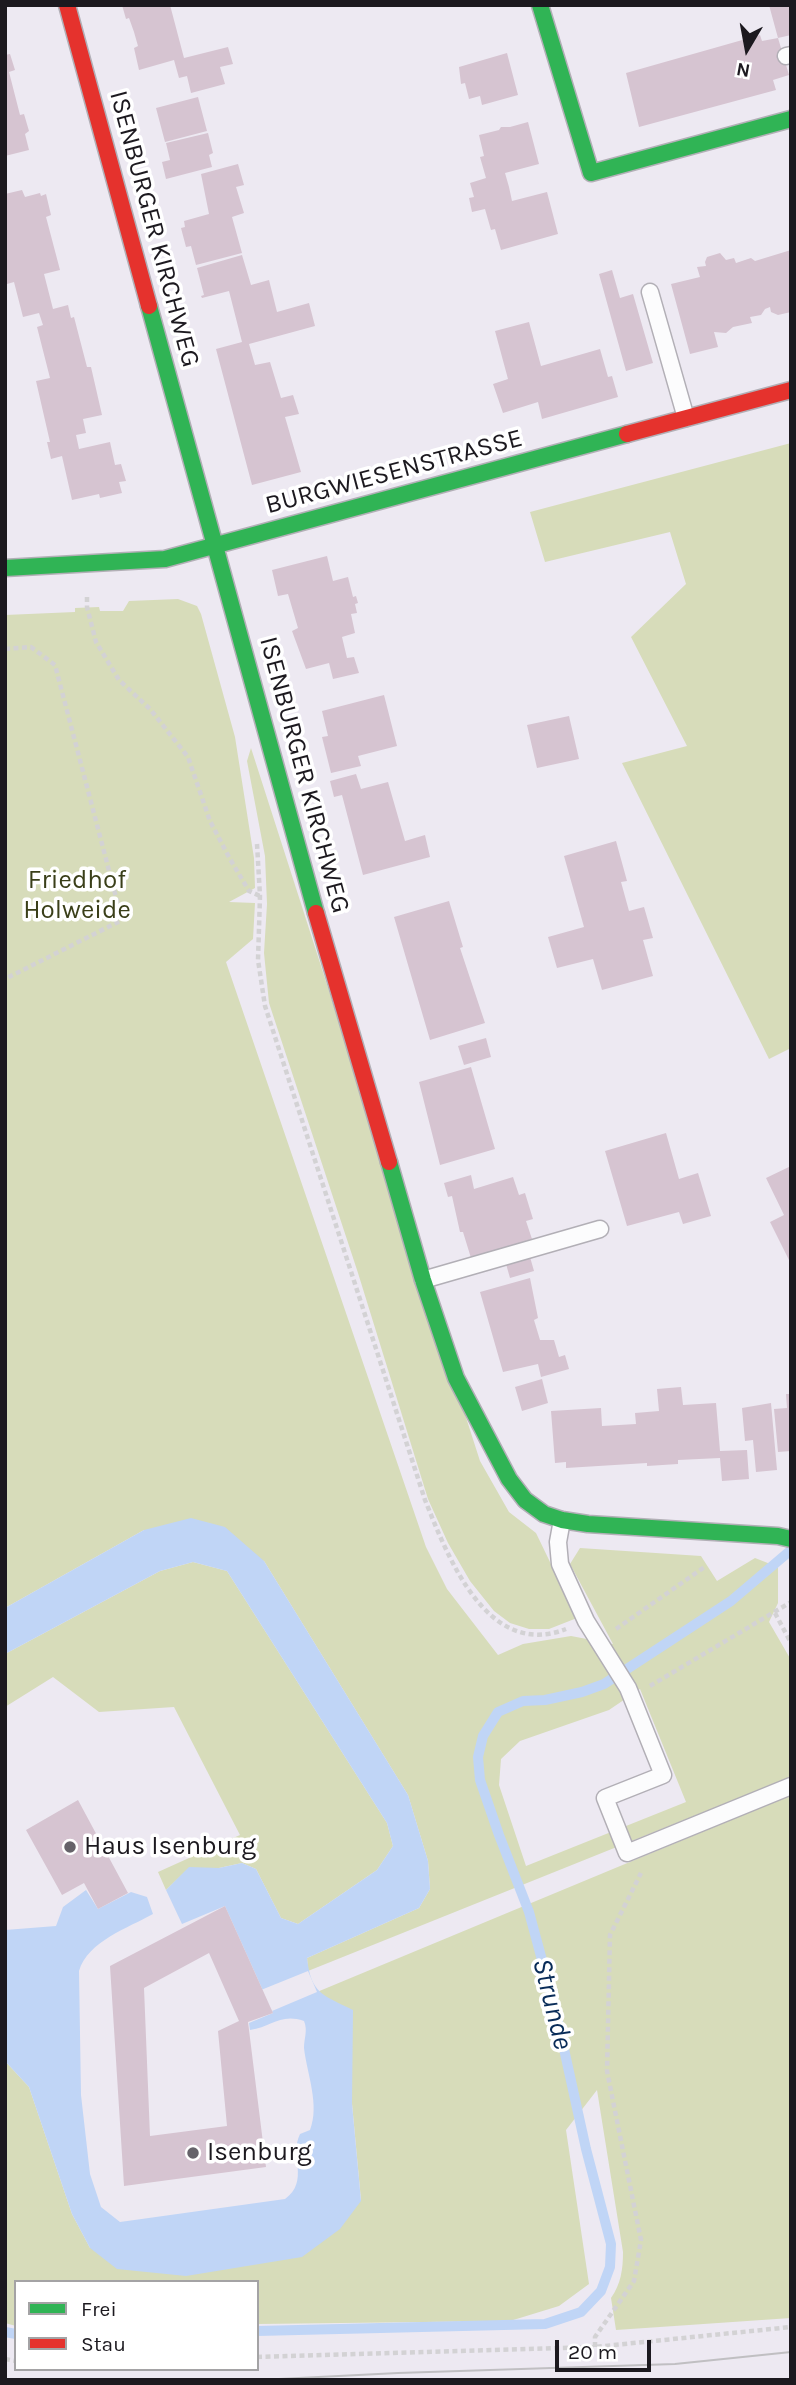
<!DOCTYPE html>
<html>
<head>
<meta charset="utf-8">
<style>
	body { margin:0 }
	#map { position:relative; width:796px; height:2385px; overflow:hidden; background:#ede9f2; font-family:Karla,sans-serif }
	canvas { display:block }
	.frame { position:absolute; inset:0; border:7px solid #1c191f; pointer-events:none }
	.legend { position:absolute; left:14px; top:2280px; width:245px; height:91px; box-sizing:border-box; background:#fff; border:2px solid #a4a3a5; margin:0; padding:9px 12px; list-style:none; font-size:21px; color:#1c191f }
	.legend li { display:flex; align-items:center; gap:14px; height:35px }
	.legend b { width:35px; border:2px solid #a4a3a5 }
	.north { position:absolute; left:712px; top:14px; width:70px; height:70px; -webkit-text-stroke:5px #fff; paint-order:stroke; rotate:190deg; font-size:19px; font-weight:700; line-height:28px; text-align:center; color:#1c191f }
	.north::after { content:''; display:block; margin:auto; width:24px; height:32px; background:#1c191f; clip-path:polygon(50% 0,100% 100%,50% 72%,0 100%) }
	.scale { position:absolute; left:555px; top:2340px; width:96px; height:32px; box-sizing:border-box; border:4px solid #1c191f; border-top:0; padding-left:9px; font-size:21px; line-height:24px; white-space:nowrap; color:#1c191f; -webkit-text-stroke:5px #fff; paint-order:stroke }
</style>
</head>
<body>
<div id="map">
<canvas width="796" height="2385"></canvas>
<div class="frame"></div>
<ul class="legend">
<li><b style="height:9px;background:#30b455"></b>Frei</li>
<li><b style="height:9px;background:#e5322d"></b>Stau</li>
</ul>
<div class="north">N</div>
<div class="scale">20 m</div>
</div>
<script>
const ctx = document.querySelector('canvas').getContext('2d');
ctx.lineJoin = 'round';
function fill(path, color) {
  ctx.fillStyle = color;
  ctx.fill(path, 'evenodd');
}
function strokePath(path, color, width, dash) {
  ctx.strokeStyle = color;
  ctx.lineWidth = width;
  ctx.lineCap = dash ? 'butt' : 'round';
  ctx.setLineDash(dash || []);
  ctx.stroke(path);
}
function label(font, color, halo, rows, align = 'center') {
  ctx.font = font + ' Karla,sans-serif';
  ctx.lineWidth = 7;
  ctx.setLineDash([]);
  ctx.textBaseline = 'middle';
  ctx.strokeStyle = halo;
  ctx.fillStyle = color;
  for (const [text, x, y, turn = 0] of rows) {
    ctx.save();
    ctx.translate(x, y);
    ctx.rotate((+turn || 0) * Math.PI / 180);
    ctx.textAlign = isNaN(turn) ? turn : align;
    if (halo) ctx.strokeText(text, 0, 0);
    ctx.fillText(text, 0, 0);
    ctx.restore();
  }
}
fill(new Path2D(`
	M791,443V1048L769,1059L622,763L687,746L631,637L686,584L670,532L545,562L530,512Z
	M178,599L197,606L201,614L235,737L254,858L255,888L229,902L255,903L253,939L226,962L426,1547L447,1589L498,1655L523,1644L571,1636L613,1644L570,1564L580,1548L701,1556L717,1581L755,1558L778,1567V1603L769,1622L791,1660V1777L308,1971L307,1958L419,1908L430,1889L428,1861L408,1795L264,1561L144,1530L5,1608V615L75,612V608L99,607L100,611H123L129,601ZM640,1689L686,1802L526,1866L499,1785L501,1759L520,1741L609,1710Z
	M251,748L480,1461L509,1512L536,1533L577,1618L549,1629H529L510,1623L494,1611L470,1581L448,1543L428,1499L358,1273L269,1003L264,953L267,904L265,856L247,761Z
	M193,1562L227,1571L387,1823L393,1846L377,1870L298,1924L281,1918L256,1869L242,1863L219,1868H189L166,1890L158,1872L240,1835L174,1707L99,1712L53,1677L5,1707V1654L160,1571Z
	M791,1795V2318L616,2330L611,2298C621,2284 623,2269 623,2252L597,2090L566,2130L589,2284L559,2306L510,2321L257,2324V2282H16V2326L5,2323V2061L29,2087L72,2214L90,2248L361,2200L352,2104L317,1992Z`), '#d7dcba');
fill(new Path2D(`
	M191,1518L225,1527L264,1561L408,1795L428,1861L430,1889L419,1908L307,1958C311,1994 323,1995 353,2010L352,2104L361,2201L340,2229L302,2257L186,2276L117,2269L90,2248L72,2214L29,2087L5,2061V1930L56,1926L63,1907L86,1890L98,1909L131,1892L147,1897L153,1914C128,1928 88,1941 79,1971L81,2095L90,2174L101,2207L120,2222L285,2199C310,2181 289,2156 300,2134L310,2130C320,2105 307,2074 304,2048C304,2038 308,2031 304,2021C280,2013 272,2027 250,2030L249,2023L273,2013L225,1906L182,1924L166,1890L189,1867L219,1868L242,1863L256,1869L281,1918L298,1924L377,1870L393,1846L387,1823L227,1571L193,1562L160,1571L5,1654V1608L144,1530Z`), '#c0d5f6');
fill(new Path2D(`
	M308,1971L317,1992L272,2011L261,1990Z`), '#ede9f2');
strokePath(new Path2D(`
	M257,2331L545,2324L581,2312L601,2291L610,2267L611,2244L586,2149L555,2008L529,1912L499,1835L480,1780L478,1757L483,1736L498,1712L523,1701L545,1700L582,1692L604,1684L731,1601L791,1550
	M5,2332L16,2334`), '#c0d5f6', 10);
fill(new Path2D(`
	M122,5H170L184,58L228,47L233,64L220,67L225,84L191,93L187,76L179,78L174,60L139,70L134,48L138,46L134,32L129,18L126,19Z
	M769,5H791V35L778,38L789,75L773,80L776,90L639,127L626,73L760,35L762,41L778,38Z
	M507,53L518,95L482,105L480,96L469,99L465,83L461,84L459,67Z
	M10,54L15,70L9,72L20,115L24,114L29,131L25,134L29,150L5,156V55Z
	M198,97L207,131L165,142L156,108Z
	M528,122L539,164L505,173L509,187L512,201L547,192L558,234L501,250L495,229L491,230L485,209L472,212L469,198L474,197L470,183L486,178L480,157L484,156L479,135L499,130L501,127H510Z
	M208,133L213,153L209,155L212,167L166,179L162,162L170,160L166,143Z
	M238,164L244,185L236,187L244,213L232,217L242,253L196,265L191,246L186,247L181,228L185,227L184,221L209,214L201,174Z
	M22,190L25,197L40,193L41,196L46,194L51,215L46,217L60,270L44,274L53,309L68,305L71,318L74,317L87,367H91L102,415L83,419L86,433L76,435L79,449L110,442L115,465L121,464L126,481L119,482L122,493L100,498L99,494L72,500L62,456L51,459L47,442H50L36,381L50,378L37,327L43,325L39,313L23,317L14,282L7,284L5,276V194Z
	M791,250V312L778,315L771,312L770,307L765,309L761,315L750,317L752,323L733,327L726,333L714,332L718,347L690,354L671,284L700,277L697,267L706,266L705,262L707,257L720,253L726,260L734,258L736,263L751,258L755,261Z
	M242,255L251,285L269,280L277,312L309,303L315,326L249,344L255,365L270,362L281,398L293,395L299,414L285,417L301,472L252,485L216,349L242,342L229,291L202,298L201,296L204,295L197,268Z
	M612,270L620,298L633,294L653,363L626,371L599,274Z
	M529,322L541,366L600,349L608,377L612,376L618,397L542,419L538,402L503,413L493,384L508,379L495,331Z
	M327,556L333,581L348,577L353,597L356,596L358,603L355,604L357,613L351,614L355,633L342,637L347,658L354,657L359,673L333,679L329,663L306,669L292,631L298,628L288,594L278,596L272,570Z
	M384,695L397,746L358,756L361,766L331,773L322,737L328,736L322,711Z
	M569,716L579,759L537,768L527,725Z
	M356,774L361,789L388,782L405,841L425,835L430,857L363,875L342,795L334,797L330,781Z
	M616,841L627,881L621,882L629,911L644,907L653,938L643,940L653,976L602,990L593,959L557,968L548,937L584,927L564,856Z
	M449,901L463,947L460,948L485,1023L430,1040L394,917Z
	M486,1038L491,1057L464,1065L458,1046Z
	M471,1067L495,1149L440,1165L419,1082Z
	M666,1133L679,1179L698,1173L711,1216L683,1224L679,1212L627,1226L605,1151Z
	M791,1166V1264L770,1222L784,1215L766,1178Z
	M471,1175L474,1189L513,1177L519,1195L525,1193L533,1219L526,1221L532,1239L471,1258L463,1232H460L452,1196L448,1197L444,1183Z
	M530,1257L534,1271L510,1278L506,1264Z
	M530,1278L538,1318L534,1320L540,1340H554L559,1357L565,1355L569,1369L541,1377L538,1364L503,1372L480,1292Z
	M542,1379L548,1403L522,1411L515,1387Z
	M681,1387L683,1405L716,1403L720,1451L747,1450L749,1479L722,1481L720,1458L678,1460V1464L647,1466V1463L566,1468V1462L555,1463L551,1411L601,1408L602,1426L636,1424L635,1413L659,1411L657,1389Z
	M786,1394H791V1451L778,1452L774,1409L787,1408Z
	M771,1403L777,1470L756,1472L753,1440L745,1441L742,1408Z
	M78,1800L128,1893L98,1909L84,1883L62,1895L26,1830Z
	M225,1906L273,2013L248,2022L266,2167L124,2186L110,1966ZM209,1953L239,2021L218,2031L227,2126L150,2136L144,1988Z`), '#d6c4d1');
const lane = new Path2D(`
	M786,56L791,55
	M650,292L686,418
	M423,1280L600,1229
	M562,1520L558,1542L560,1564L586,1621L628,1688L663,1775L605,1798L627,1853L791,1786`);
const fast = new Path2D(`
	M540,5L591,173L791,119
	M149,306L316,913
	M5,568L165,559L627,434
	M389,1162L423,1280L456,1378L509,1479L525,1500L544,1514L562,1520L588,1524L778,1536L791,1539`);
const jam = new Path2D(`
	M67,5L149,306
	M627,434L791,390
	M316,913L389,1162`);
strokePath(lane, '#b2afb6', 19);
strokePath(fast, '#b2afb6', 19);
strokePath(jam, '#b2afb6', 19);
strokePath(new Path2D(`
	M87,597V607L96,642L119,680L150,709L188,757L210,821L230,859L249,891L260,896
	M5,649L31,647L55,665L122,920L5,979
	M257,844L260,896L258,960L265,1006L425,1500C448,1557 487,1660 566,1629
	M775,1613L791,1643
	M616,1629L706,1566
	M650,1686L791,1602
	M595,2347V2337L634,2281L641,2240L607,2071L610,1935L641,1873
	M257,2357L595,2347L791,2327
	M5,2359L16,2361`), '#d3d2d4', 4.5, [5, 3.5]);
strokePath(lane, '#fcfcfd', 16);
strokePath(fast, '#30b455', 16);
strokePath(jam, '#e5322d', 16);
strokePath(new Path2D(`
	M259,2380L398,2373L675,2364L791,2352`), '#c0bfc2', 2);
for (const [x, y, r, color] of [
	[70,1847,7,"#656269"],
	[193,2153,7,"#656269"]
]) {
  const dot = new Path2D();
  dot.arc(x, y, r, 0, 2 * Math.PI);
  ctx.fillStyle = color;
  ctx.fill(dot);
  strokePath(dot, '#fff', 2.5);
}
label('26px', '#1c191f', '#fff', [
	["ISENBURGER KIRCHWEG",154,229,75],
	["BURGWIESENSTRASSE",394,472,-15],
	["ISENBURGER KIRCHWEG",304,775,75]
]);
label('26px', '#3a3f19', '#fff', [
	["Friedhof",77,881],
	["Holweide",77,911]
]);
label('26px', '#1c191f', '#fff', [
	["Haus Isenburg",84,1847],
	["Isenburg",207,2153]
], 'left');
label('italic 28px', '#092c58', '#fff', [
	["Strunde",552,2004,76]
]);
</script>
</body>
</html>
